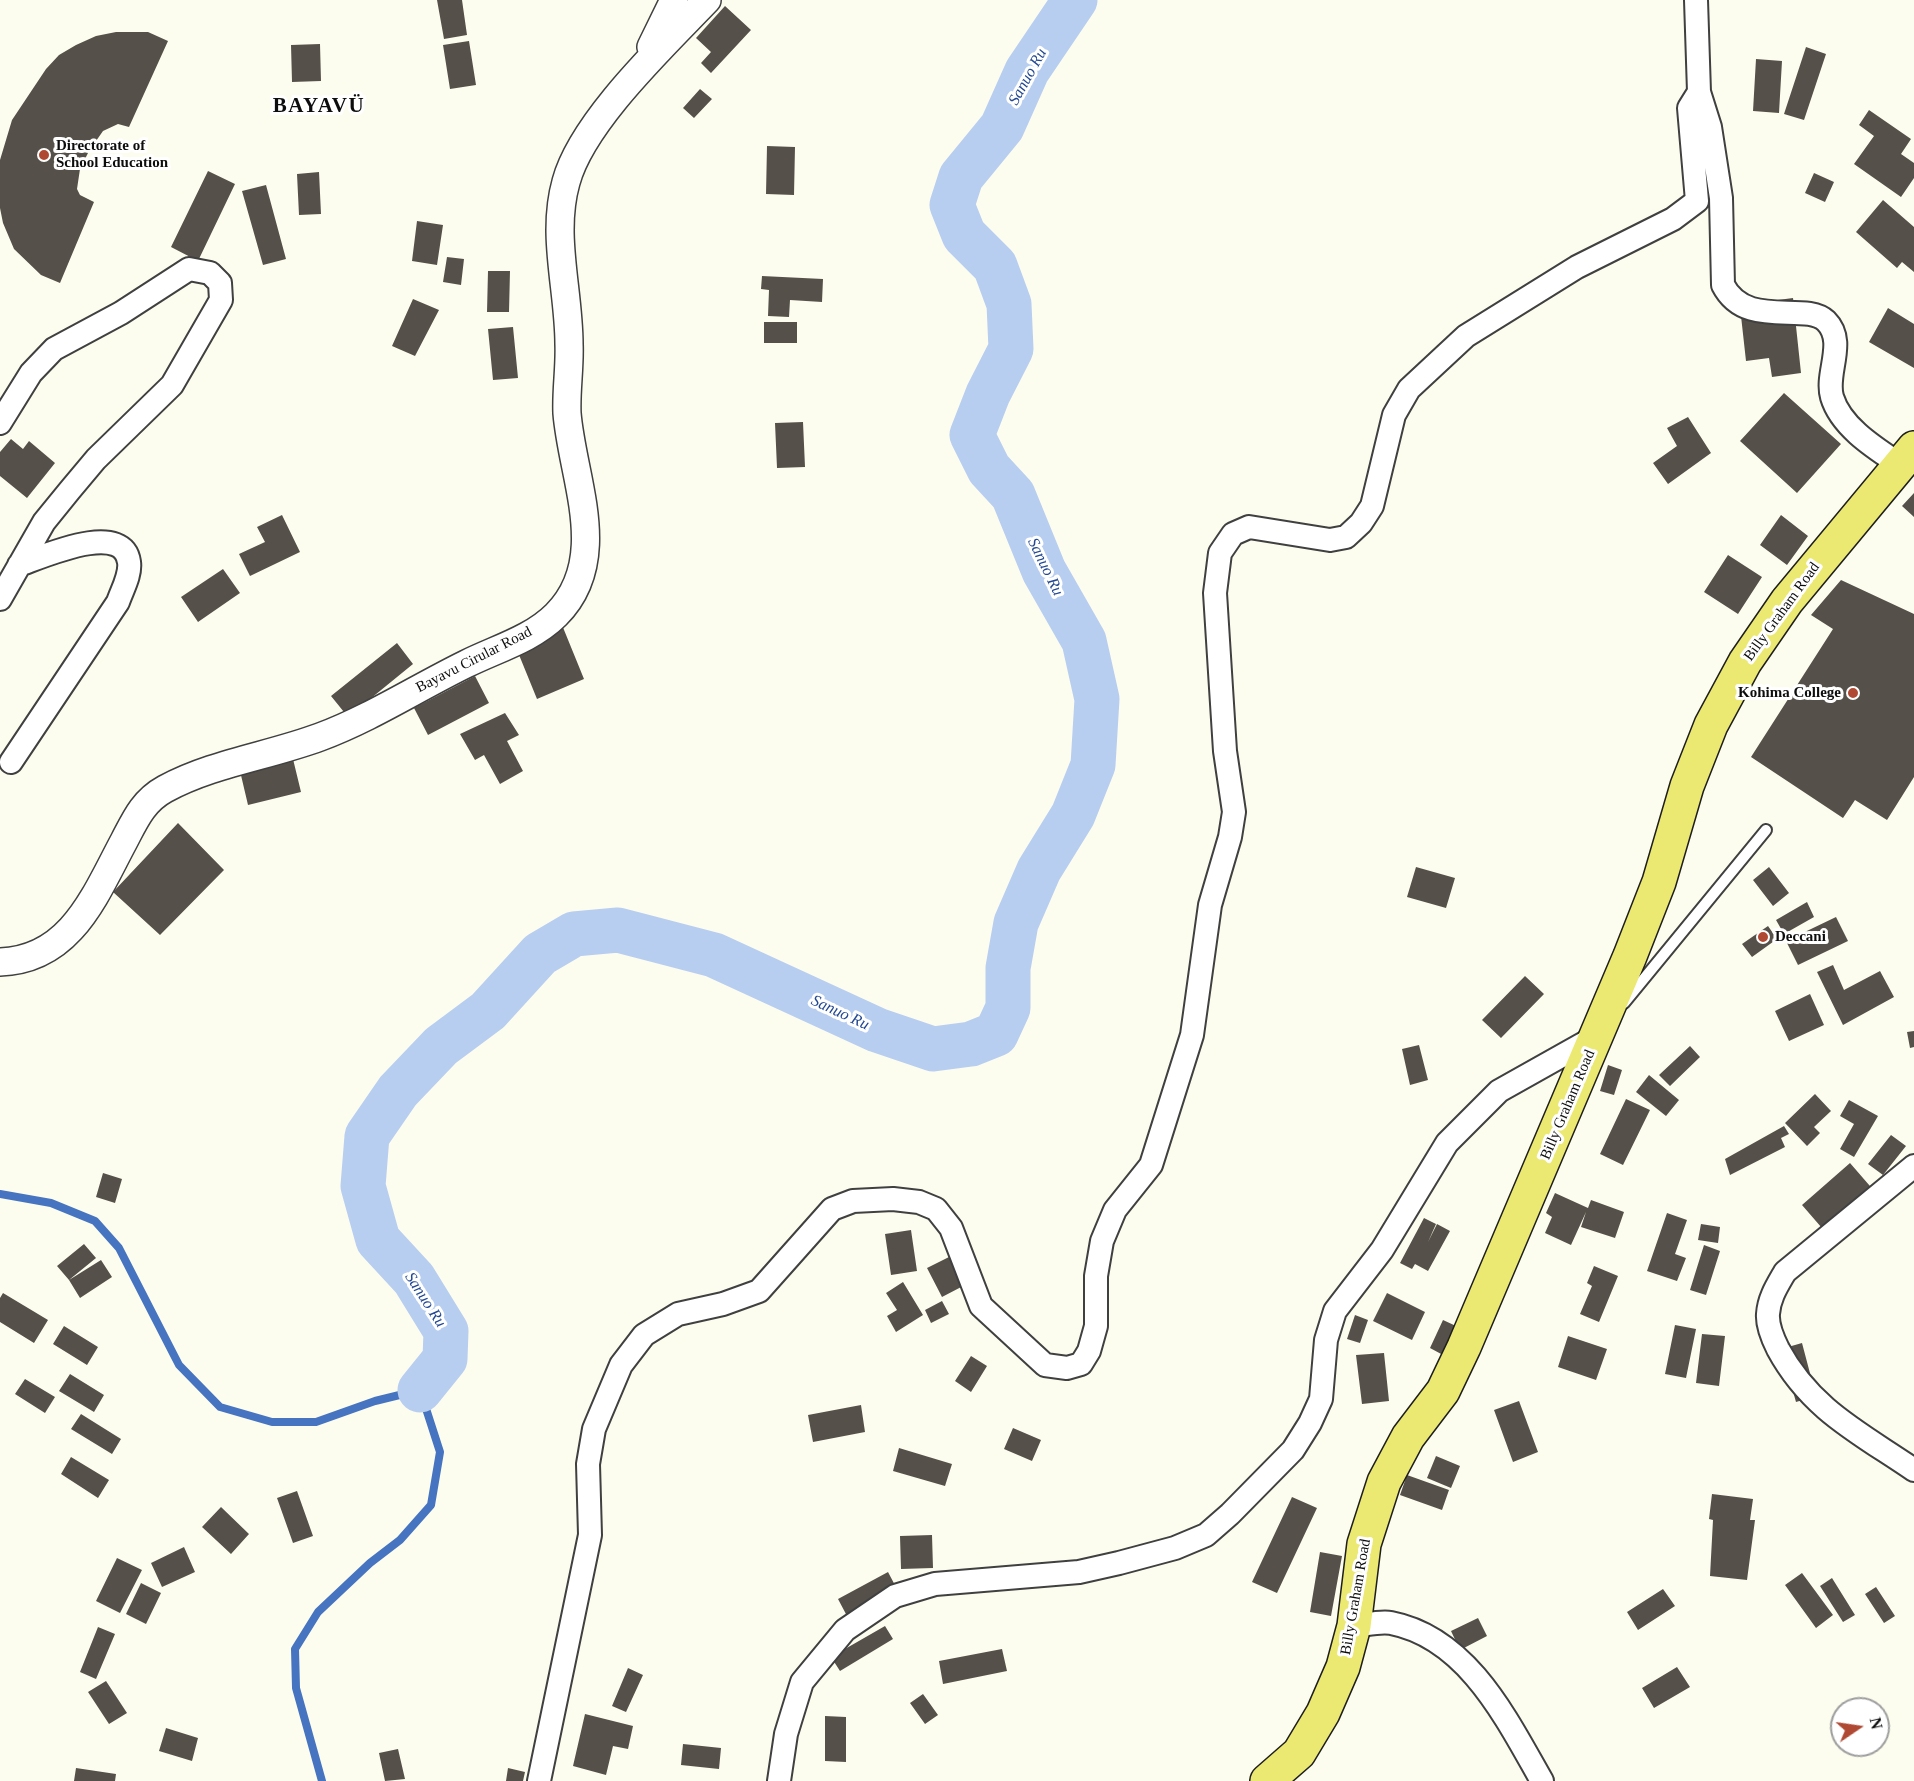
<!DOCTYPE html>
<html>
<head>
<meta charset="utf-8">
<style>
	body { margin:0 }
	#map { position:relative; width:1914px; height:1781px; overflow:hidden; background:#fdfdef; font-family:Georgia,serif }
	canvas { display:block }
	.north { position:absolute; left:1830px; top:1697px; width:60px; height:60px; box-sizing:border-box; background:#fff; border:2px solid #9e9e9e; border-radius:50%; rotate:77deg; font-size:16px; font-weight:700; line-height:24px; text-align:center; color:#0d0d0d }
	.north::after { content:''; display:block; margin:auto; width:21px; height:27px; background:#af4933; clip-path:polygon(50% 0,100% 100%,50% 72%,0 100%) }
</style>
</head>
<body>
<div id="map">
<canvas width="1914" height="1781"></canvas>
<div class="north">N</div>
</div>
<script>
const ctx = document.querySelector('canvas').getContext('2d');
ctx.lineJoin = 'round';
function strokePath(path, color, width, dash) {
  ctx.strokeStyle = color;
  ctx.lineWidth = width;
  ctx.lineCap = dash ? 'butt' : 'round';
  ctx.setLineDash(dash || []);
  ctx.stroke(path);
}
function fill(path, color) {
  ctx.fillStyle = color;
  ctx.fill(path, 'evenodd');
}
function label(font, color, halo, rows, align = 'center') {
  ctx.font = font + ' Georgia,serif';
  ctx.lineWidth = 6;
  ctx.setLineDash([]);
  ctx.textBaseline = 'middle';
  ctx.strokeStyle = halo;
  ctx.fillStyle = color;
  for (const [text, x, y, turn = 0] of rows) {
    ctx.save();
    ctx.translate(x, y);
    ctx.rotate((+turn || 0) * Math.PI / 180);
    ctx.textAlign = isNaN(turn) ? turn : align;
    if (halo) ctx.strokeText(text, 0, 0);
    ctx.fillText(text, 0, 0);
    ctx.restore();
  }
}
strokePath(new Path2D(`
	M0,1194L51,1203L95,1221L119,1248L179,1365L220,1407L272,1422H316L375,1401L420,1390L440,1452L431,1505L400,1540L370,1563L318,1612L295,1649L296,1688L322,1781`), '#4674c0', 8);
strokePath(new Path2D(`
	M420,1390L445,1359L446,1331L414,1279L378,1240L363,1186L367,1136L398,1091L441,1046L488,1011L540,954L574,934L618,930L714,955L877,1030L933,1049L971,1044L996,1034L1008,1008V968L1016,923L1039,870L1073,815L1093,765L1097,699L1084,641L1044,571L1013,495L989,469L972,435L988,394L1011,349L1009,304L995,266L964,235L952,205L961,177L1002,127L1027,71L1075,0`), '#b8cef0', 45);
fill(new Path2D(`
	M437,0H462L467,35L444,39Z
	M725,6L751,30L711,73L701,63L711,52L696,38Z
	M116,32H148L168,41L129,127L118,124L103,131L89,151L80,169L77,189L80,195L94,202L60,283L41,275L14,249L3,223L0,208V160L12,120L46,69L59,55L76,45L96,36Z
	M469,41L476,85L450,89L443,45Z
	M320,44L321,81L292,82L291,45Z
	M1806,47L1826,54L1804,120L1784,114Z
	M1756,59L1782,61L1779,113L1753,111Z
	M700,89L712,99L694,118L683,108Z
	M1869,110L1911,139L1901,154L1914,163V178L1901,197L1854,164L1874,136L1859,125Z
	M767,146L795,147L794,195L766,194Z
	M208,171L235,184L198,261L171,247Z
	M319,172L321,214L299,215L297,174Z
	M1814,173L1834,182L1825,202L1805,193Z
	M266,185L286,259L263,265L242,191Z
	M1883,200L1914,227V272L1902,262L1897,268L1856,232Z
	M417,221L443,225L437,265L412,261Z
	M447,257L464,259L461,285L443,282Z
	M488,271H510L509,312H487Z
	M762,276L823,279L822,302L790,300L789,317L768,316L769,290L761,289Z
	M1793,298L1801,373L1772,377L1769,358L1746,361L1741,316L1763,302Z
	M413,299L439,310L415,356L392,346Z
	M1888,308L1914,324V368L1869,342Z
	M764,322H797V343H764Z
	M513,327L518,378L493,380L488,329Z
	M1784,393L1841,444L1797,493L1740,441Z
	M1688,417L1711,453L1668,484L1653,463L1677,446L1667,428Z
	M803,422L805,467L777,468L775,423Z
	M11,439L23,449L29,441L55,463L27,498L0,476V452Z
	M1914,493V517L1902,506Z
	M282,515L300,552L250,576L239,554L265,542L257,527Z
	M1781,515L1808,536L1787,565L1760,545Z
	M1728,555L1762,577L1738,614L1704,592Z
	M223,569L240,593L198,622L181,597Z
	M1841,580L1914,614V777L1887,820L1855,800L1843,818L1751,757L1833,629L1811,615Z
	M562,625L584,679L537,699L515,645Z
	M397,643L413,664L348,717L331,696Z
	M475,676L489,703L428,735L414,708Z
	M505,713L519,735L507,741L523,771L500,784L484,755L475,760L460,734Z
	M293,759L301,792L248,805L240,771Z
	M178,823L224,870L160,935L113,892Z
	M1416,867L1455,878L1446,908L1407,897Z
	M1769,867L1789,893L1773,906L1753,880Z
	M1807,902L1814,917L1784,934L1776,920Z
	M1836,917L1848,941L1798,965L1786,941Z
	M1768,926L1777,939L1752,957L1742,944Z
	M1833,965L1844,990L1880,971L1894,997L1843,1025L1817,972Z
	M1525,976L1544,994L1501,1038L1482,1020Z
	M1810,994L1824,1025L1789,1041L1775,1011Z
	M1914,1031V1047L1910,1048L1907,1032Z
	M1419,1045L1428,1080L1410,1085L1402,1049Z
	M1690,1046L1700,1057L1670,1086L1659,1075Z
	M1608,1065L1622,1070L1614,1095L1600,1091Z
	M1649,1075L1679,1100L1666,1116L1636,1092Z
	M1815,1094L1831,1111L1814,1127L1820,1133L1807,1146L1785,1123Z
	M1626,1099L1650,1110L1623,1165L1600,1154Z
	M1849,1100L1878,1116L1854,1157L1840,1149L1854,1124L1840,1116Z
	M1784,1126L1789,1134L1781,1138L1785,1147L1730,1175L1725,1159Z
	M1891,1135L1906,1146L1883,1175L1868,1164Z
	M1850,1163L1876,1193L1828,1235L1802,1205Z
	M103,1173L122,1179L115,1203L96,1197Z
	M1555,1193L1588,1208L1591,1200L1624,1212L1615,1238L1581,1227L1586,1212L1571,1245L1545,1233L1552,1217L1546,1213Z
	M1667,1213L1687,1220L1675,1254L1686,1258L1677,1281L1647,1271Z
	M1424,1218L1436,1224L1428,1242L1437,1224L1450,1231L1428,1271L1415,1264L1412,1269L1400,1263Z
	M1701,1224L1720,1227L1718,1243L1698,1240Z
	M911,1230L917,1271L891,1275L885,1234Z
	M84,1244L96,1258L69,1280L57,1266Z
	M1704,1245L1720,1251L1706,1295L1690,1290Z
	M951,1256L965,1285L942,1297L927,1268Z
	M101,1260L112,1277L80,1298L69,1280Z
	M1594,1266L1618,1276L1599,1322L1580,1314L1592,1286L1587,1283Z
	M903,1282L923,1315L896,1332L887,1316L897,1310L886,1293Z
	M3,1293L48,1320L34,1343L0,1322V1298Z
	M1387,1293L1425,1312L1412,1340L1373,1321Z
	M942,1301L949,1314L931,1323L925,1310Z
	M1355,1315L1368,1320L1360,1343L1347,1339Z
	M1443,1320L1456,1326L1443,1355L1430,1348Z
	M1675,1325L1696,1329L1686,1378L1665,1374Z
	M64,1326L98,1347L87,1365L53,1344Z
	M1702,1334L1725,1336L1719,1386L1696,1383Z
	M1568,1336L1607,1349L1596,1380L1558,1367Z
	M1802,1343L1816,1396L1796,1402L1781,1349Z
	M1384,1353L1389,1401L1362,1404L1356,1355Z
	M971,1356L987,1366L971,1392L955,1381Z
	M70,1374L104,1395L94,1412L59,1391Z
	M25,1379L55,1397L45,1413L15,1394Z
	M1519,1401L1538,1452L1513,1462L1494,1410Z
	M861,1405L865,1432L813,1442L808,1415Z
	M81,1414L121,1439L112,1454L71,1429Z
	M1013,1428L1041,1440L1032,1461L1004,1449Z
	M899,1448L952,1464L945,1486L893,1471Z
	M1436,1456L1460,1466L1451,1488L1427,1478Z
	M71,1457L109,1480L98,1498L61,1474Z
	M1407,1475L1449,1490L1442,1510L1400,1495Z
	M297,1491L313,1536L293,1543L277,1498Z
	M1712,1494L1753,1499L1750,1520H1755L1747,1580L1710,1576L1713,1520L1709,1519Z
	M1292,1497L1317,1508L1277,1593L1252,1582Z
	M221,1507L249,1534L231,1554L202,1527Z
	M932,1535L933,1568L901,1569L900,1536Z
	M184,1547L195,1572L162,1587L151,1563Z
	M1320,1552L1342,1556L1331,1616L1310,1612Z
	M117,1558L142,1570L120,1613L96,1601Z
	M888,1572L897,1589L847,1616L838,1599Z
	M1802,1573L1833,1615L1816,1628L1785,1585Z
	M1832,1578L1855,1615L1843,1622L1820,1586Z
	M141,1583L161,1593L146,1624L126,1614Z
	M1876,1587L1895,1616L1884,1623L1865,1594Z
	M1663,1589L1675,1606L1638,1630L1627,1612Z
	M1478,1618L1487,1636L1460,1650L1451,1631Z
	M885,1626L893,1639L840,1671L831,1657Z
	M98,1627L115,1634L96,1679L80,1672Z
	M1002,1649L1007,1671L943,1684L939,1661Z
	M1677,1667L1690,1687L1654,1708L1642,1688Z
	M628,1668L643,1675L626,1712L612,1706Z
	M106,1681L127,1713L109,1724L88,1692Z
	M923,1694L938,1715L925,1724L910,1703Z
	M585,1714L633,1726L628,1749L613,1746L606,1775L573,1766Z
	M825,1716L846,1717V1762L825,1761Z
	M166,1728L198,1738L192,1761L159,1751Z
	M683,1744L721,1748L719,1769L681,1765Z
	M398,1749L405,1779L385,1781L379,1753Z
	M76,1768L116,1774L115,1781H74Z
	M508,1768L525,1772L523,1781H506Z`), '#55514a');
const service = new Path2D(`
	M1624,1003L1766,830`);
const minor = new Path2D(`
	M1696,0L1699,92L1710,127L1721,198L1723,285C1746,330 1805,301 1826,321C1847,342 1825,373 1832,397C1841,427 1875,448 1899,464
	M0,423L31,373L54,349L121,313L189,269L210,273L220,283L221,300L172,385L96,459L70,490L44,522L0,599
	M11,762L118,602C122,590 131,575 129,562C123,520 42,557 19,565
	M1914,1166L1785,1272C1777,1286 1769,1298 1768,1314C1767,1326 1773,1339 1778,1349C1811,1410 1860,1433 1914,1470
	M1354,1626C1365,1625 1380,1621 1391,1623C1468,1638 1507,1720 1542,1781
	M539,1781L590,1535L588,1464L594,1429L621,1365L644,1335L678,1314L723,1304L759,1291L832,1209L853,1201L893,1199L919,1202L936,1209L951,1228L981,1306L1045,1365L1067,1368L1081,1364L1089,1351L1096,1326V1276L1102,1241L1115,1210L1151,1165L1192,1035L1210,905L1230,837L1234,812L1225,751L1215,593L1220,553L1233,534L1249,527L1330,540L1346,537L1361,523L1372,506L1394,415L1409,389L1466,336L1577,267L1673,219L1697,201L1689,108L1699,92
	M779,1781L786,1734L802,1682L845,1630L895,1596L935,1584L1079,1572L1119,1563L1175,1548L1206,1535L1230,1514L1293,1450L1310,1423L1321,1399L1326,1340L1335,1311L1382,1250L1447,1143L1499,1091L1597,1036`);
const tertiary = new Path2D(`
	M651,47L674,0
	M0,962C71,960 95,895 124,841C135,820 143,801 165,789C213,763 269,756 320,737C371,718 417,688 466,664C496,649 532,639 556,615C612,559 572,478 567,413C566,390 570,367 569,344C569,290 551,235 566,182C582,122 664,45 707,0`);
const primary = new Path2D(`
	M1267,1781L1299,1753L1323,1713L1343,1667L1354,1626L1364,1544L1384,1482L1408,1437L1443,1391L1464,1347L1630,956L1659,882L1687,786L1711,725L1745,662L1787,601L1914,448`);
strokePath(service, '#404040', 14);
strokePath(minor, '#404040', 26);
strokePath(tertiary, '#404040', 30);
strokePath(primary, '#1e1e1e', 36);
strokePath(service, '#fff', 10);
strokePath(minor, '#fff', 22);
strokePath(tertiary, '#fff', 27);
strokePath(primary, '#ebe971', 33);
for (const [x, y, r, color] of [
	[44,155,6,"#af4933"],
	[1853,693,6,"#af4933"],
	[1763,937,6,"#af4933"]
]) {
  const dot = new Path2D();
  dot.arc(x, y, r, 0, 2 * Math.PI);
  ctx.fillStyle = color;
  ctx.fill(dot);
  strokePath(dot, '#fff', 2);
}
label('bold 15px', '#0d0d0d', '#fff', [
	["Directorate of",56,146],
	["School Education",56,163],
	["Kohima College",1841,693,"right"],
	["Deccani",1775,937]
], 'left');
label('15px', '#0d0d0d', '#fff', [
	["Billy Graham Road",1782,612,-54],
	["Bayavu Cirular Road",474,660,-27],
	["Billy Graham Road",1568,1105,-67],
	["Billy Graham Road",1356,1597,-80]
]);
label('italic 16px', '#234892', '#fff', [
	["Sanuo Ru",1028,77,-61],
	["Sanuo Ru",1045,567,64],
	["Sanuo Ru",840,1013,25],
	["Sanuo Ru",425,1300,57]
]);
ctx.letterSpacing = '1.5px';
label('bold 21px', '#0d0d0d', '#fff', [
	["BAYAVÜ",319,107]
]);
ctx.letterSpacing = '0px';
</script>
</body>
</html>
